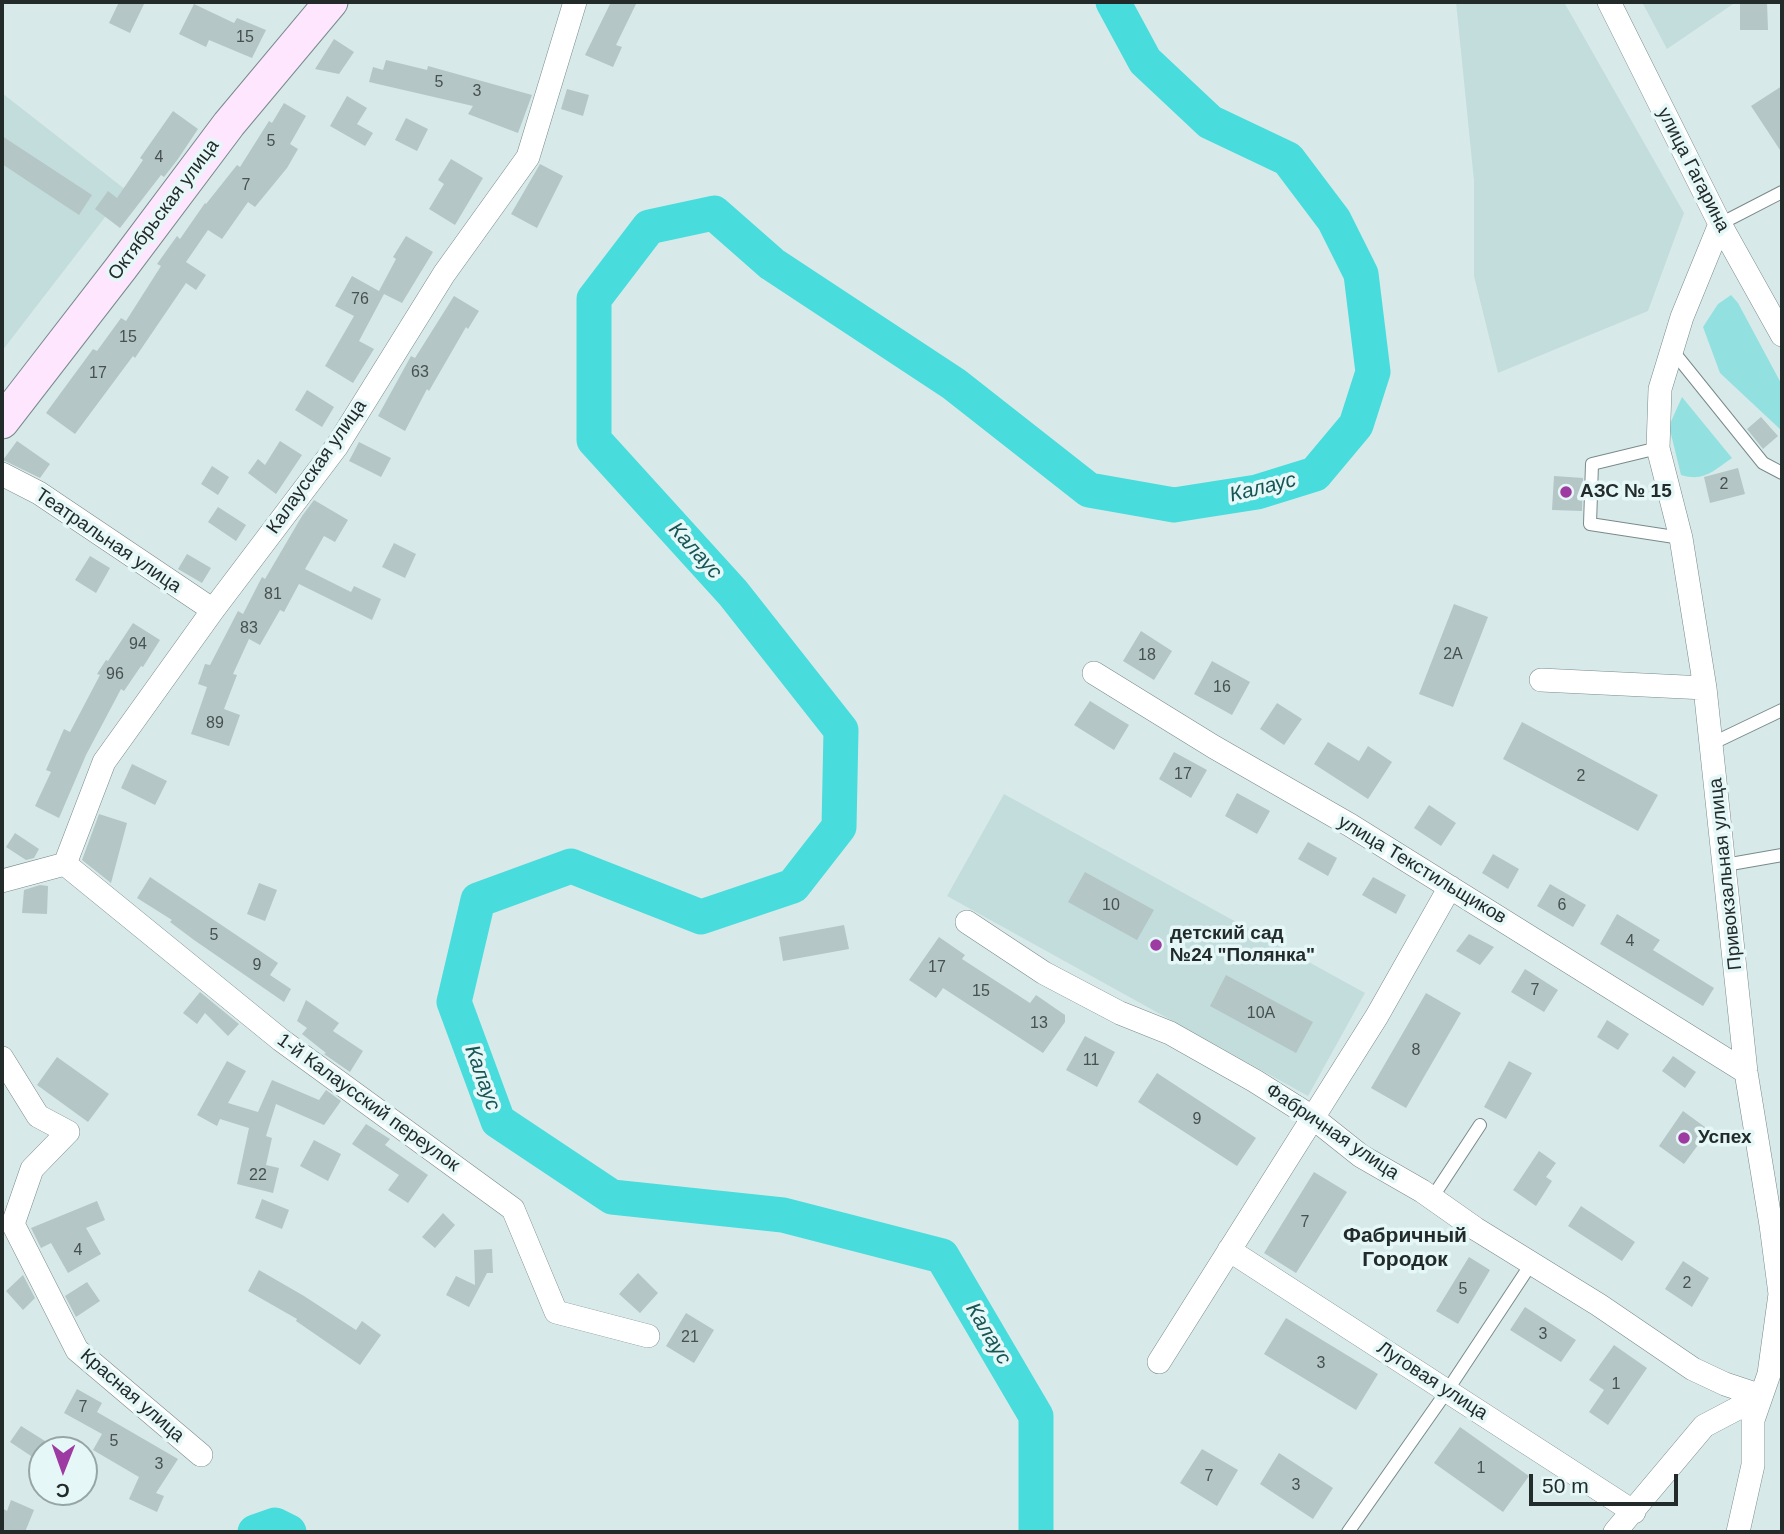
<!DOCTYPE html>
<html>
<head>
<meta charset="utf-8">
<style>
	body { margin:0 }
	#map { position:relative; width:1784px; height:1534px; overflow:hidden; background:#d7eae9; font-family:Helvetica,sans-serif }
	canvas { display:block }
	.frame { position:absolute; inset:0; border:4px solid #232a2a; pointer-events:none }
	.north { position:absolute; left:28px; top:1436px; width:70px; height:70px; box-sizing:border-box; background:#e5f7f7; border:2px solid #97a5a5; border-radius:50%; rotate:181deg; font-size:19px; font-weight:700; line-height:28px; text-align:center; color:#232a2a }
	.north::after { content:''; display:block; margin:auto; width:24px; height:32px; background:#9d3ba2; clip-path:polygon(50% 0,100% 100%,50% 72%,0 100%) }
	.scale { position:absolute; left:1529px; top:1474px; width:149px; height:32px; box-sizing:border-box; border:4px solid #232a2a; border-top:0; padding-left:9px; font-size:21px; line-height:24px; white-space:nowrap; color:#232a2a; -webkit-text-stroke:5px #e5f7f7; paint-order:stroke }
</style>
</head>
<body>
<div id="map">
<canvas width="1784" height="1534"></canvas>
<div class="frame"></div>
<div class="north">С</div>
<div class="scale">50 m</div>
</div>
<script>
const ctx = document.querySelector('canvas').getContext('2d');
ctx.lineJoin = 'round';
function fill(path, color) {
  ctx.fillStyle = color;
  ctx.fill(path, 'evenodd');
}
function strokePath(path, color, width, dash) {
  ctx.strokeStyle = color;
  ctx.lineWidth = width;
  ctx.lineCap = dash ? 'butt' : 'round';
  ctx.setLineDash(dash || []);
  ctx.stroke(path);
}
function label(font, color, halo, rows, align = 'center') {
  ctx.font = font + ' Helvetica,sans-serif';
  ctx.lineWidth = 7;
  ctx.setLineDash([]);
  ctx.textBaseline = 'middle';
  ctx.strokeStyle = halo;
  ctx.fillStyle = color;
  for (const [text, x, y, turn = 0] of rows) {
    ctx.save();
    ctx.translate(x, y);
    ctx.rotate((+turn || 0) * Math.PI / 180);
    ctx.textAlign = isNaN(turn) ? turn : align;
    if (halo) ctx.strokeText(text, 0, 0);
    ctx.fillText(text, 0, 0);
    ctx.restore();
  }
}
fill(new Path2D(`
	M1456,2H1564L1684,213L1648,311L1498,373L1474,276V181Z
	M1642,2H1736L1667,49Z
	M2,93L126,190L2,351Z
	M1004,794L1365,993L1308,1096L947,896Z`), '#c3dddd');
fill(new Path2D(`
	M1731,295L1738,303L1782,385V431L1720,373L1703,327L1718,304Z
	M1682,397L1732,458C1713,471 1704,482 1681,475L1669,426Z`), '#92e1e0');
strokePath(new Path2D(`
	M255,1532L275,1525L289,1532
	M1036,1532V1416L942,1256L783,1215L612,1197L498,1121L454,1002L478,900L571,866L701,917L793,886L839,827L841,730L733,593L594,440V299L649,227L714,213L772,264L954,384L1089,490L1174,505L1257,492L1315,474L1356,425L1373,372L1361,274L1334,220L1288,159L1210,122L1145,61L1113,2`), '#48dcdc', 35);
fill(new Path2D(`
	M119,2H145L130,33L109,23Z
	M611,2H637L616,45L622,47L613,67L585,55Z
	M1740,2H1767L1768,30H1740Z
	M194,4L234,23L237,18L266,30L252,58L209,40L206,47L179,34Z
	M334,39L354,52L339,74L315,69Z
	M386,60L427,70L428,66L532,95L518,133L468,114L473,106L369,82L373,67L383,70Z
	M1782,86V153L1751,106Z
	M567,89L589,95L583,116L561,109Z
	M347,96L367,108L357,124L373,133L365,146L330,126Z
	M284,103L306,116L290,144L298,149L287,168L255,207L248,202L222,239L208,230L186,262L206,275L196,290L186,283L135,358L133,356L75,434L46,413L93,349L97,351L121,318L126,321L161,266L157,264L177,236L180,239L205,203L206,204L237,165L240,167L269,121L272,123Z
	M173,111L198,129L178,159L164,177L161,175L120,228L95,209L108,191L117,198L143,160L140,158Z
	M406,118L428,129L417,151L395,140Z
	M2,136L92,195L79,215L2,164Z
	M451,159L483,178L455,225L429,209L444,184L438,180Z
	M540,164L563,176L537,228L511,214Z
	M406,236L433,252L402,303L384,294L359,341L374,349L353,383L325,366L354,316L335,306L352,276L379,291L396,259L393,257Z
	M454,296L479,311L468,329L466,327L429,391L427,389L405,431L378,416L411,356L415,358Z
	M307,390L334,407L322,427L295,410Z
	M1761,417L1778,436L1763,449L1747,429Z
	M17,441L50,464L40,478L3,460Z
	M280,441L302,455L276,494L248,473L258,459L265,465Z
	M359,442L391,458L381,477L349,461Z
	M212,466L229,477L218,495L201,484Z
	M1738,468L1745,494L1710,503L1704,477Z
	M1554,476L1583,478L1582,511L1552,510Z
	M314,500L348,520L335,542L324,536L305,569L351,592L354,586L381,599L372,620L299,584L284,612L280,610L260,645L249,639L233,674L237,675L224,709L240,715L229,746L191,734L207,687L198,684L205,664L210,665L238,611L243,614L262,577L265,579L302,516Z
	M218,507L246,525L236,541L208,522Z
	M394,543L416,554L405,578L382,567Z
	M187,554L211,568L202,583L178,569Z
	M90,556L110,568L96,593L75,580Z
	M1454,604L1488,617L1453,707L1419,694Z
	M133,623L160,640L143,667L141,666L124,691L121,689L86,755L59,818L35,806L51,772L46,770L64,729L70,732L100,675L97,674L106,660L108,661Z
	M1141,631L1172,651L1154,680L1123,661Z
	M1212,661L1250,682L1232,715L1194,694Z
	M1090,701L1129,725L1114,750L1074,725Z
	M1277,703L1302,719L1284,745L1260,729Z
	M1522,722L1658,795L1638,831L1503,759Z
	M1328,742L1359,761L1368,746L1392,762L1368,799L1314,764Z
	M1174,752L1207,770L1191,798L1159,779Z
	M132,764L167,781L155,805L121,788Z
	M1237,793L1270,811L1257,834L1225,816Z
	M1429,805L1456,823L1441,846L1414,828Z
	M99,814L127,823L111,883L82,860Z
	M15,833L39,849L34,858L26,860L6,847Z
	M1308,842L1337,858L1328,876L1298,859Z
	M1493,854L1519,869L1508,889L1482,873Z
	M1085,872L1154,910L1137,940L1068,902Z
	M150,877L278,963L270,975L291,989L284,1002L194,940L170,922L172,920L137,898Z
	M1373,877L1406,895L1396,914L1362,895Z
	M259,883L277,890L265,921L247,914Z
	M1550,884L1586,905L1573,927L1537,906Z
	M40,885L48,886L47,914L22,913L24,890Z
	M1617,914L1660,940L1653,950L1714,988L1703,1006L1600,944Z
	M844,925L849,949L783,961L779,937Z
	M1469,934L1494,947L1480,965L1456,951Z
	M939,937L965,955L962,959L1030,1003L1036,995L1065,1015V1022L1043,1053L943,988L936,998L909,980Z
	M1525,969L1558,990L1544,1012L1511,992Z
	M1226,975L1313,1022L1296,1053L1210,1006Z
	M200,992L239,1024L228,1036L205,1013L197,1024L183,1013Z
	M1426,993L1461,1013L1406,1108L1371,1088Z
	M306,1000L339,1023L333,1031L363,1051L350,1072L324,1054L326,1053L302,1034L307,1028L297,1021Z
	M1607,1020L1629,1034L1618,1050L1597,1037Z
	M1085,1036L1115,1052L1097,1087L1066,1070Z
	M1673,1056L1696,1072L1685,1088L1662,1071Z
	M57,1057L109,1094L88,1122L37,1085Z
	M227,1061L246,1071L228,1103L258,1112L272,1080L319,1100L326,1090L341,1101L324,1125L276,1104L266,1136L272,1138L266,1165L279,1168L273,1193L237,1184L249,1128L220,1119L217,1126L197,1115Z
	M1509,1061L1532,1073L1506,1119L1484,1107Z
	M1157,1073L1256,1138L1237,1166L1138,1102Z
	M1683,1111L1709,1130L1684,1164L1659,1146Z
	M366,1124L390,1139L385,1145L428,1175L408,1203L388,1190L399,1175L352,1144Z
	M314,1140L341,1154L328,1181L300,1166Z
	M1539,1151L1556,1163L1546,1177L1552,1181L1536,1206L1513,1190Z
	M1314,1172L1347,1192L1296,1273L1264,1253Z
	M262,1199L289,1210L282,1229L255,1218Z
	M97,1201L105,1220L86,1228L101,1254L68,1273L51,1243L41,1248L31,1228Z
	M1581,1206L1635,1242L1622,1261L1568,1226Z
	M443,1213L455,1225L435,1248L422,1237Z
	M492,1249L493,1273H487L469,1307L446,1295L456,1276L475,1285L474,1250Z
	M1469,1257L1490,1270L1458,1324L1436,1311Z
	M1683,1261L1709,1278L1692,1307L1665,1289Z
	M259,1270L304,1296L356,1330L362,1321L381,1335L360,1365L296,1321L297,1319L248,1291Z
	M638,1273L658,1293L640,1313L619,1294Z
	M23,1275L35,1298L23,1310L6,1291Z
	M87,1282L100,1301L76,1317L65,1296Z
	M1525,1307L1576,1340L1561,1362L1510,1330Z
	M686,1313L714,1330L694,1363L666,1346Z
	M1286,1318L1378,1374L1356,1410L1264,1354Z
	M1614,1345L1647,1368L1608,1425L1589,1412L1604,1390L1589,1380Z
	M77,1389L102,1403L97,1412L178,1459L156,1493L164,1496L157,1512L129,1499L139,1477L93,1450L102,1434L64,1413Z
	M21,1426L45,1441L34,1458L10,1442Z
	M1460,1427L1529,1476L1503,1512L1434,1463Z
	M1202,1449L1238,1470L1217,1506L1180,1483Z
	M1279,1453L1333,1488L1313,1519L1260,1484Z
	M11,1500L34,1510L25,1532H2V1508L7,1511Z`), '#b4c6c5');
const service = new Path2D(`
	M1720,224L1782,192
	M1672,350L1763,463L1782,473
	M1658,448L1592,464L1590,524L1681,538
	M1711,744L1782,710
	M1725,865L1782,855
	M1432,1198L1480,1125
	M1348,1532L1447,1391L1531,1264`);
const minor = new Path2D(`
	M1609,2L1720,224L1782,335
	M1720,224L1682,317L1660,389L1658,448L1681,538L1705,688L1746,1072L1771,1225L1780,1294L1769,1374L1753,1420V1465L1738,1532
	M2,474L39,493L213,610
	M1094,673L1214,747L1350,825L1746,1072
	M1541,680L1705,688
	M65,864L281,1040L513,1209L556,1312L648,1336
	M2,881L65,864L104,762L213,610L337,446L444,274L528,157L575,2
	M967,922L1044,973L1120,1013L1170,1033L1255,1081L1312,1117L1361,1156L1422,1191L1476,1229L1599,1305L1693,1369L1725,1384L1761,1396
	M2,1058L38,1116L68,1132L32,1169L13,1224L77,1350L201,1455
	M1229,1250L1634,1512
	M1159,1362L1377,1016L1450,887
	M1615,1532L1704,1426L1761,1396`);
const secondary = new Path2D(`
	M2,422L121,268L229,124L331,2`);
strokePath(service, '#798a8a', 14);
strokePath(minor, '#798a8a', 24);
strokePath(secondary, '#798a8a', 35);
strokePath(service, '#fff', 12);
strokePath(minor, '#fff', 23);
strokePath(secondary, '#fde6fe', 33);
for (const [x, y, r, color] of [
	[1566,492,7,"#9d3ba2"],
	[1156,945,7,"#9d3ba2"],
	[1684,1138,7,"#9d3ba2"]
]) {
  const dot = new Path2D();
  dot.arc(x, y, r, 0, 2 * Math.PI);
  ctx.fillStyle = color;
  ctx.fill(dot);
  strokePath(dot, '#e5f7f7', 2.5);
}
label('16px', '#475151', null, [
	["15",245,38],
	["5",439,83],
	["3",477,92],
	["5",271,142],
	["4",159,158],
	["7",246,186],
	["76",360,300],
	["15",128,338],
	["63",420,373],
	["17",98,374],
	["2",1724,485],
	["81",273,595],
	["83",249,629],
	["94",138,645],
	["2А",1453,655],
	["18",1147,656],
	["96",115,675],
	["16",1222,688],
	["89",215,724],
	["17",1183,775],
	["2",1581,777],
	["10",1111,906],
	["6",1562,906],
	["5",214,936],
	["4",1630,942],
	["9",257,966],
	["17",937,968],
	["7",1535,991],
	["15",981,992],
	["10А",1261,1014],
	["13",1039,1024],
	["8",1416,1051],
	["11",1091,1061],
	["9",1197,1120],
	["22",258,1176],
	["7",1305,1223],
	["4",78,1251],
	["2",1687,1284],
	["5",1463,1290],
	["3",1543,1335],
	["21",690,1338],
	["3",1321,1364],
	["1",1616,1385],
	["7",83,1408],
	["5",114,1442],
	["3",159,1465],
	["1",1481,1469],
	["7",1209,1477],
	["3",1296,1486]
]);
label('19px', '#232a2a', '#e5f7f7', [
	["улица Гагарина",1693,170,63],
	["Октябрьская улица",164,210,-53],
	["Калаусская улица",317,467,-55],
	["Театральная улица",108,541,34],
	["улица Текстильщиков",1422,870,31],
	["Привокзальная улица",1726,874,-96],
	["1-й Калаусский переулок",368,1103,36],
	["Фабричная улица",1332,1132,34],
	["Луговая улица",1432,1381,33],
	["Красная улица",132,1396,41]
]);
label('bold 19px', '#232a2a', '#e5f7f7', [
	["АЗС № 15",1580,492],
	["детский сад",1170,934],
	["№24 \"Полянка\"",1170,956],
	["Успех",1698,1138]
], 'left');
label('italic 21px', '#185555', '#e5f7f7', [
	["Калаус",1263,488,-14],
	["Калаус",695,551,48],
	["Калаус",482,1078,70],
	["Калаус",988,1334,59]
]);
label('bold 21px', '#232a2a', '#e5f7f7', [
	["Фабричный",1405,1236],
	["Городок",1405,1260]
]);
</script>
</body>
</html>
